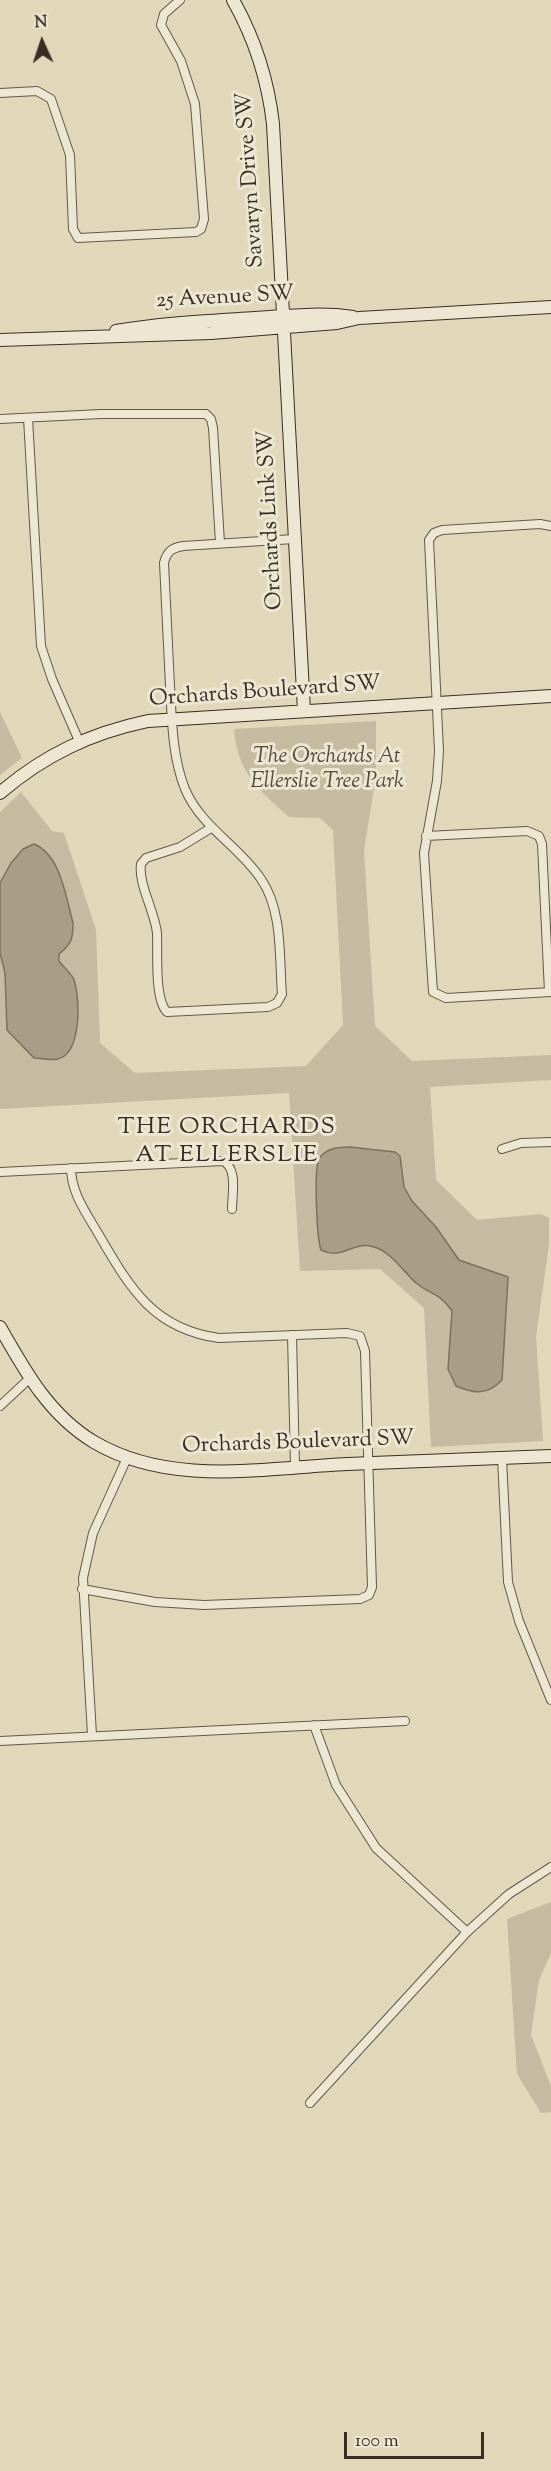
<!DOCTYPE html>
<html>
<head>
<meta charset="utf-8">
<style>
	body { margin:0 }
	#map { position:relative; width:551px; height:2471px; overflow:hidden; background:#e1d8ba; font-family:"Sorts Mill Goudy",serif }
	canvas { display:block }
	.north { position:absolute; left:12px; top:12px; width:60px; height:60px; -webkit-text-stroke:4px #ece6d2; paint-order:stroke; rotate:357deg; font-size:16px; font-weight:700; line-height:24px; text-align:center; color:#382e24 }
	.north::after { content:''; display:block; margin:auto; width:21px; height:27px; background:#382e24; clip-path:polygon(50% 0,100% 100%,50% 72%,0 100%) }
	.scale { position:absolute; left:344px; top:2432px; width:140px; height:27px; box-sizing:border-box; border:3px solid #382e24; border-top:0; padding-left:8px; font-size:18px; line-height:21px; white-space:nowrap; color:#382e24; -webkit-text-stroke:4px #ece6d2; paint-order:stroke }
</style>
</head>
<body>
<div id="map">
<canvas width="551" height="2471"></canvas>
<div class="north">N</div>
<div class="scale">100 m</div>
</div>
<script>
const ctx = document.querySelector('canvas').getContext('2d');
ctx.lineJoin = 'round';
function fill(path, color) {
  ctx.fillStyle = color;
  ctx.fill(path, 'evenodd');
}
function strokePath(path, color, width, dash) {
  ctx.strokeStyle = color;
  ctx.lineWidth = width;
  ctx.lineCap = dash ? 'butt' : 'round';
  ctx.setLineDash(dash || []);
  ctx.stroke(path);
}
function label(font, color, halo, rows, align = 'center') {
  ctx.font = font + ' "Sorts Mill Goudy",serif';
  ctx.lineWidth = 6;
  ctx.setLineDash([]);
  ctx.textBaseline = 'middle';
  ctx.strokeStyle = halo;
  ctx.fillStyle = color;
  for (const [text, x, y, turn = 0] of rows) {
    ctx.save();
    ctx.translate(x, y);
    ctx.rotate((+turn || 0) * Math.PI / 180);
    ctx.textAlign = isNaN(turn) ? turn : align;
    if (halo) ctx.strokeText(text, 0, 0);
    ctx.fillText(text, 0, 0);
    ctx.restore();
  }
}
fill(new Path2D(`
	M0,712L22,758L0,775Z
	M376,721V775L364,851L375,1026L412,1061L551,1055V1080L430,1087L436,1180L477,1220L541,1214L549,1218V1244L536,1337L543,1441L431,1447L424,1308L380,1269L300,1271L289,1093L0,1109V812L21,792L52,831L64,833L96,930L100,1043L135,1073L306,1066L343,1025L333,830L320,818L289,817C259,790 237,772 234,729Z
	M551,1902V1953L539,1980L531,2035L551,2086V2112L541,2113L517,2074L507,1919Z`), '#c4bba0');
const water = new Path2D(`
	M34,844C61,855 66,898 73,923C73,940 71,944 59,954V961C63,967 72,974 74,980C80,998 82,1053 58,1059C51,1061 41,1058 34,1058L7,1030L5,973L0,953V883L11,863L23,849Z
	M350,1147L395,1152L400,1156L404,1187L412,1201L436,1227L459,1260L508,1277L502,1380C488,1395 474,1394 456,1386L448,1369L452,1311C439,1292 432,1296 416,1283C404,1272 390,1251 374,1247C352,1240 343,1261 321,1250C317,1239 313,1165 320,1157C329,1147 338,1148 350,1147Z`);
fill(water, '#a89e87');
strokePath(water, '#7b715f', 1.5);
const street = new Path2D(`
	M0,93L37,91L51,99L70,155L73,229L78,238L196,232L201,229L204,219L195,104L181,61L161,25L164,14L180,0
	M28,418L41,646L52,679L79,741
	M0,419L101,414H206L211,419L213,428L220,543
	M551,526L540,524L442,530L434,533L429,540L439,751L437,781L424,853L433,992L446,998L551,992
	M211,828L180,847L146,858L141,864C138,884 155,912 157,933C158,952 154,999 167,1012L268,1007L277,1003L282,994C279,957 283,911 261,879C239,846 201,827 185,789C172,756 172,720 170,686C168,645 166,604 164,563C167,551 172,548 183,546L294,539
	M426,836L527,831L539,836L542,844L549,992
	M502,1149L521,1143L551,1142
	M71,1168C71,1193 87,1214 99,1235C130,1288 153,1329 219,1338L347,1333L360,1336L365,1351L372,1587L369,1595L360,1599L204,1605L155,1602L82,1589
	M0,1172L223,1161C238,1168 232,1195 232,1209
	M292,1335L295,1466
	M0,1406L30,1378
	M502,1458L508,1582L519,1621L551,1700
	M92,1735L83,1578L93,1533L127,1458
	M0,1741L405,1721
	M467,1932L509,1894L551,1867
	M310,2103L467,1932L376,1848L336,1785L314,1725`);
const secondary = new Path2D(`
	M233,0C255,39 268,80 273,124L304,711
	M116,331C162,323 208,321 255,318C287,316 320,312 353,317
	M0,340L211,333L337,323L359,318L551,307
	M0,793C44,755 91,733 148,721L551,696
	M0,1327C25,1371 49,1415 94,1442C170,1487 263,1468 347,1464C415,1461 483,1459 551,1456`);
strokePath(street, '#62584a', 10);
strokePath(secondary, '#382e24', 14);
strokePath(street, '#ece6d2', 8);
strokePath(secondary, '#ece6d2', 12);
label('22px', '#382e24', '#ece6d2', [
	["Savaryn Drive SW",252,180,-94],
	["25 Avenue SW",225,299,-3],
	["Orchards Link SW",272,520,-93],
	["Orchards Boulevard SW",265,693,-4],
	["Orchards Boulevard SW",298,1444,-2]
]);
label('italic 22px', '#544a3d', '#ece6d2', [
	["The Orchards At",327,758],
	["Ellerslie Tree Park",327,783]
]);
ctx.letterSpacing = '1.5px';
label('24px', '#382e24', '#ece6d2', [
	["THE ORCHARDS",227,1129],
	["AT ELLERSLIE",227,1157]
]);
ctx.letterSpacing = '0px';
</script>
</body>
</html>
